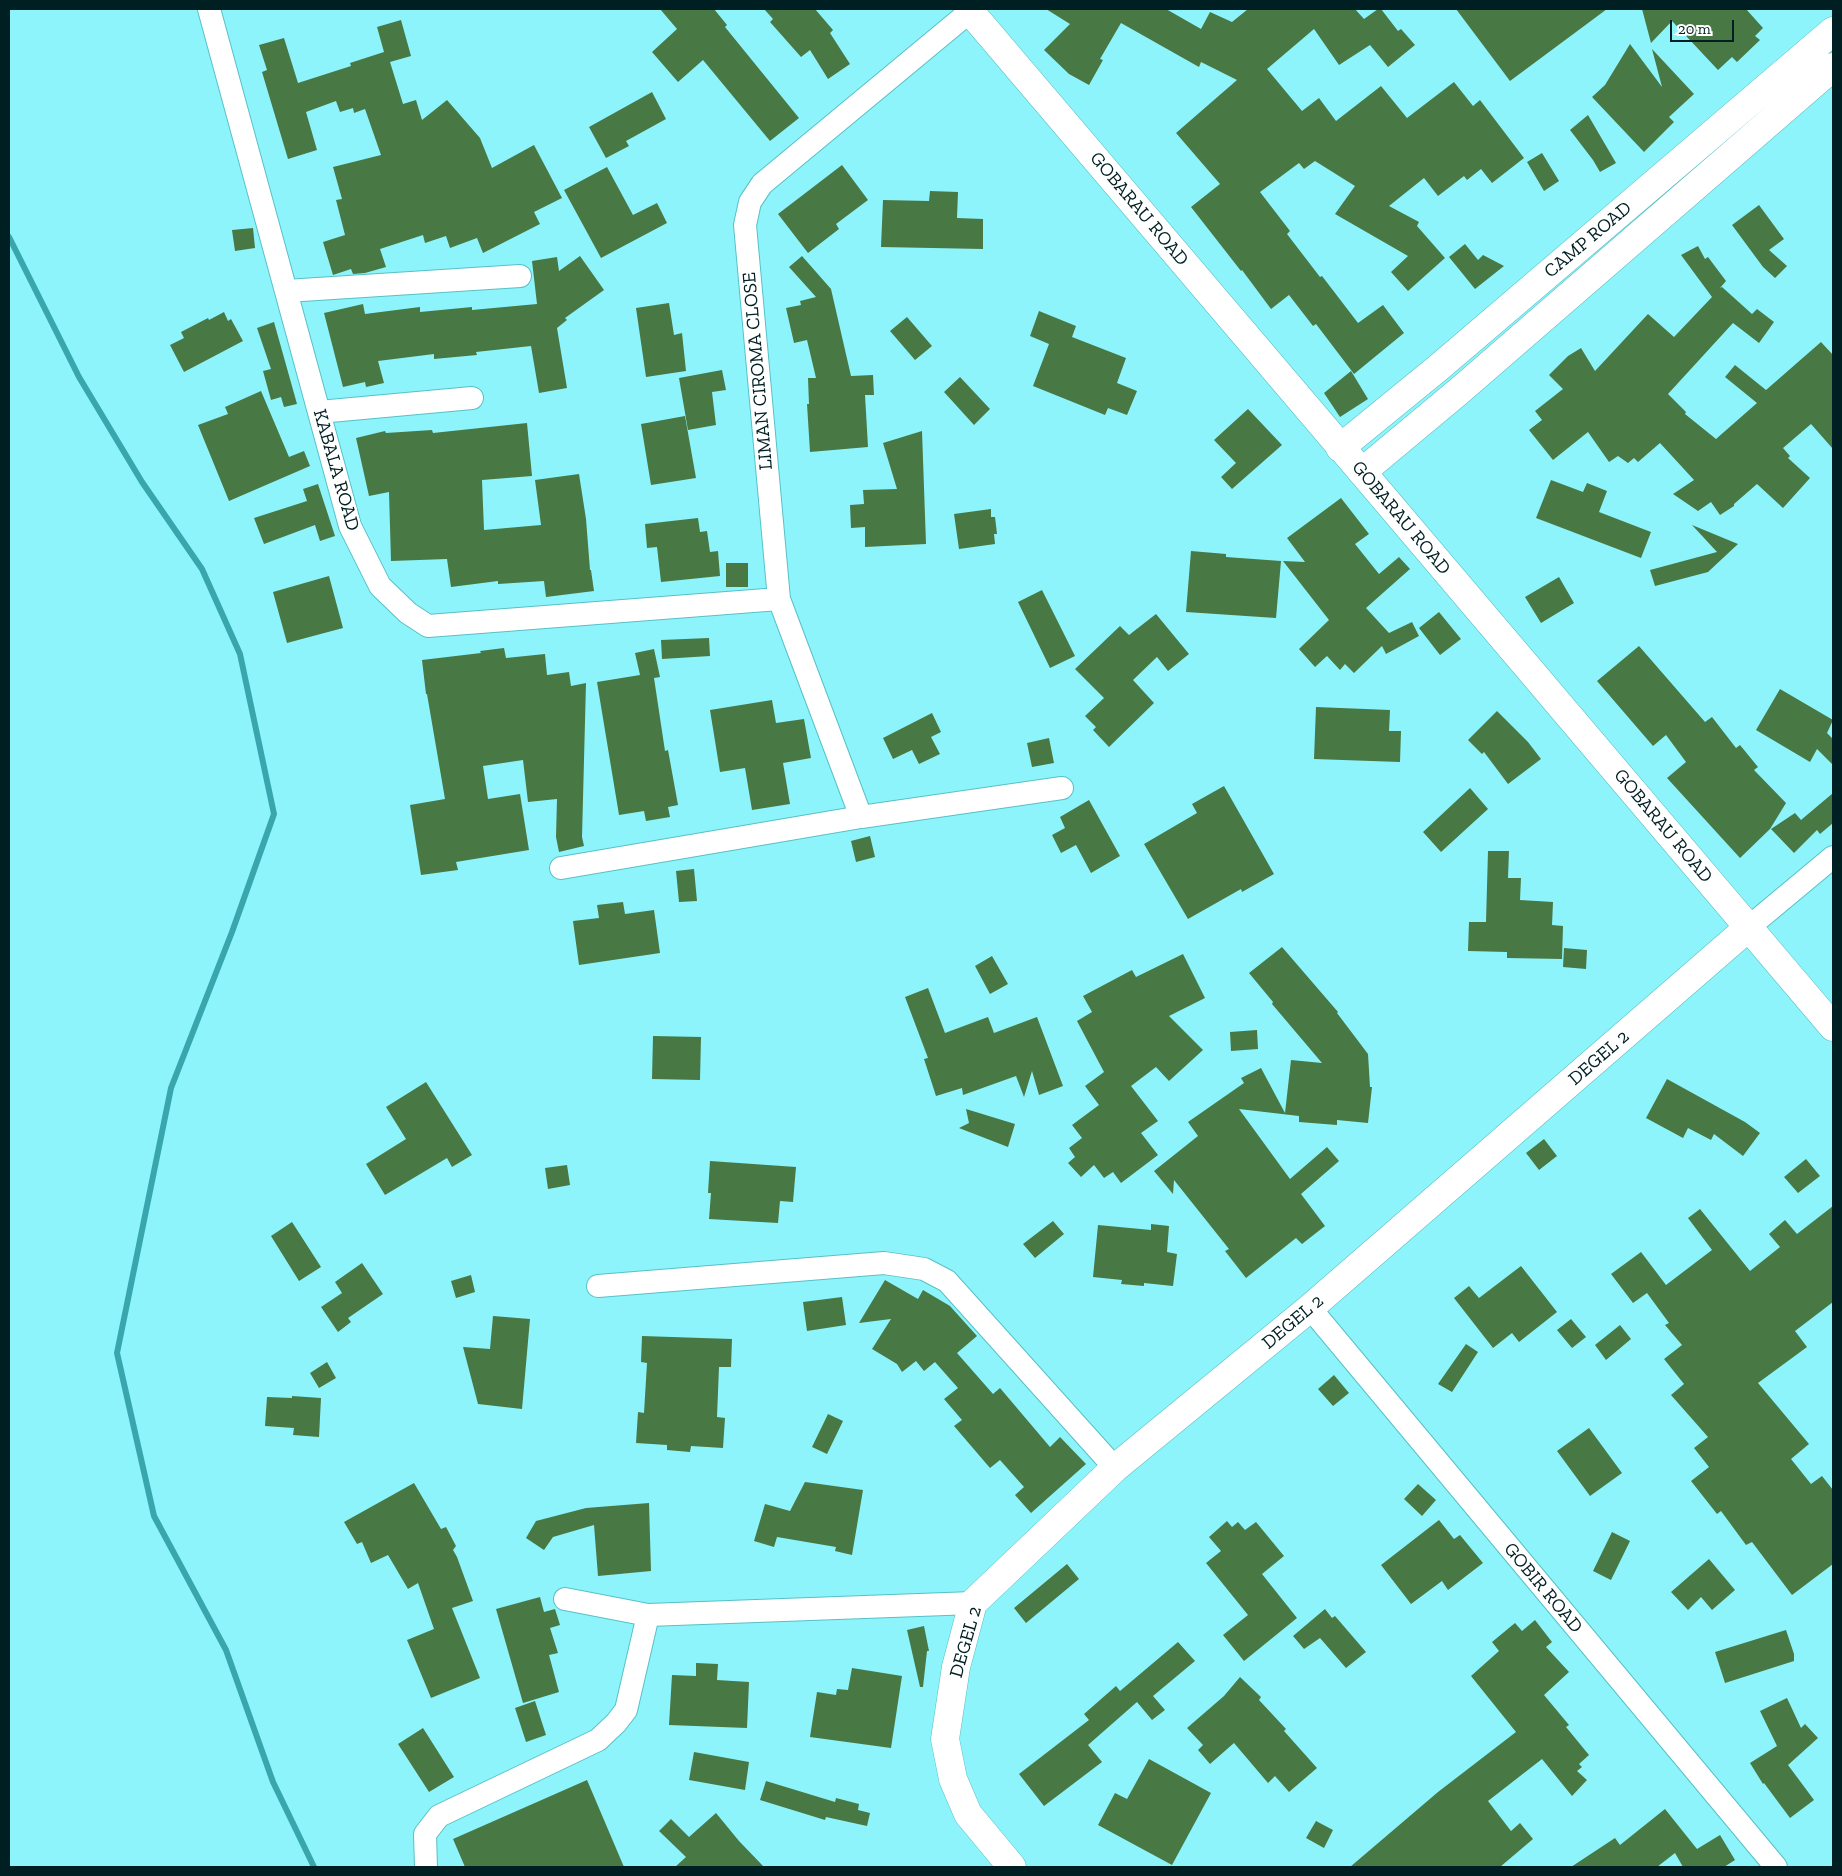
<!DOCTYPE html>
<html>
<head>
<meta charset="utf-8">
<style>
	body { margin:0 }
	#map { position:relative; width:1842px; height:1876px; overflow:hidden; background:#8ef4fb; font-family:"Zilla Slab",serif }
	canvas { display:block }
	.frame { position:absolute; inset:0; border:10px solid #001f22; pointer-events:none }
	.scale { position:absolute; left:1670px; top:20px; width:64px; height:22px; box-sizing:border-box; border:2px solid #001f22; border-top:0; padding-left:6px; font-size:15px; line-height:18px; white-space:nowrap; color:#001f22; -webkit-text-stroke:4px #fff; paint-order:stroke }
</style>
</head>
<body>
<div id="map">
<canvas width="1842" height="1876"></canvas>
<div class="frame"></div>
<div class="scale">20 m</div>
</div>
<script>
const ctx = document.querySelector('canvas').getContext('2d');
ctx.lineJoin = 'round';
function strokePath(path, color, width, dash) {
  ctx.strokeStyle = color;
  ctx.lineWidth = width;
  ctx.lineCap = dash ? 'butt' : 'round';
  ctx.setLineDash(dash || []);
  ctx.stroke(path);
}
function fill(path, color) {
  ctx.fillStyle = color;
  ctx.fill(path, 'evenodd');
}
function label(font, color, halo, rows, align = 'center') {
  ctx.font = font + ' "Zilla Slab",serif';
  ctx.lineWidth = 4.5;
  ctx.setLineDash([]);
  ctx.textBaseline = 'middle';
  ctx.strokeStyle = halo;
  ctx.fillStyle = color;
  for (const [text, x, y, turn = 0] of rows) {
    ctx.save();
    ctx.translate(x, y);
    ctx.rotate((+turn || 0) * Math.PI / 180);
    ctx.textAlign = isNaN(turn) ? turn : align;
    if (halo) ctx.strokeText(text, 0, 0);
    ctx.fillText(text, 0, 0);
    ctx.restore();
  }
}
strokePath(new Path2D(`
	M9,237L79,377L142,482L202,569L240,654L274,814L232,932L171,1088L117,1353L154,1516L226,1650L273,1782L314,1867`), '#39a6ae', 6);
fill(new Path2D(`
	M660,9H714L727,25L725,27L799,118L770,141L703,60L678,82L652,52L677,29Z
	M764,9H815L833,30L830,33L850,64L828,79L810,50L801,57L770,22L773,19Z
	M1046,9H1166L1201,29L1210,12L1232,22L1248,9H1355L1364,19L1378,9H1381L1398,31L1401,29L1415,45L1388,67L1370,45L1339,65L1314,29L1267,69L1302,111L1319,98L1336,121L1381,86L1407,118L1454,82L1473,106L1480,100L1524,158L1492,183L1481,169L1467,180L1464,176L1438,196L1424,178L1389,206L1419,222L1417,226L1445,258L1408,291L1391,272L1408,256L1335,214L1355,186L1315,161L1304,169L1299,163L1260,192L1290,231L1287,234L1320,277L1322,276L1358,323L1383,305L1404,333L1354,374L1316,324L1313,326L1289,295L1271,309L1242,270L1241,271L1191,207L1220,184L1176,133L1237,80L1201,62L1199,67L1121,23L1100,59L1103,60L1089,85L1069,74L1044,50L1070,24Z
	M1456,9H1607L1510,81Z
	M1642,9H1746L1763,28L1755,36L1760,40L1737,62L1732,57L1718,70L1672,21L1651,43Z
	M401,20L411,56L390,62L403,104L416,100L422,120L447,100L480,138L492,168L534,145L562,198L534,212L540,224L483,253L477,238L450,248L446,236L425,243L423,235L380,249L386,267L365,273L353,274L351,269L333,275L323,242L345,235L336,200L342,199L333,167L381,155L365,109L354,113L353,108L340,112L336,101L306,112L317,150L288,159L262,72L267,70L259,45L284,38L298,83L351,66L350,63L384,52L377,27Z
	M1630,44L1662,87L1652,49L1694,94L1669,117L1674,122L1644,152L1592,97L1605,85Z
	M652,92L666,119L626,141L629,146L606,158L589,127Z
	M1588,115L1616,163L1600,172L1593,160L1570,130Z
	M1542,153L1559,181L1544,191L1527,162Z
	M842,165L868,200L836,224L839,229L808,253L778,214Z
	M607,167L633,215L657,203L667,223L601,258L564,190Z
	M930,191L958,192L957,218L983,219V249L881,247L883,200L929,201Z
	M1759,205L1784,239L1769,250L1787,266L1775,278L1763,267L1732,225Z
	M253,228L255,248L235,251L232,230Z
	M1465,244L1478,260L1483,255L1504,266L1475,289L1449,257Z
	M1698,246L1705,259L1708,257L1726,281L1720,288L1722,287L1752,314L1757,309L1774,322L1759,343L1733,323L1668,394L1686,412L1685,414L1716,439L1757,403L1725,377L1735,365L1766,390L1821,342L1833,355V449L1811,424L1783,448L1790,456L1788,458L1810,478L1783,508L1757,484L1734,504V506L1720,515L1711,502L1698,511L1673,494L1694,480L1660,443L1638,462L1634,458L1628,463L1618,456L1609,462L1588,432L1553,460L1529,430L1542,420L1535,411L1563,389L1549,375L1568,356L1581,348L1595,371L1648,314L1674,337L1712,297L1681,255Z
	M580,256L604,290L565,318L567,320L557,328L567,388L539,393L531,346L476,352L477,355L434,359V354L378,361L384,383L366,387L365,382L343,387L324,313L363,304L365,314L420,307V312L472,307V310L537,304L532,261L557,257L559,271Z
	M802,256L831,289L851,376L873,375L874,395H865L868,447L810,452L807,404H809L808,378H816L807,340L794,343L786,308L801,305L800,301L816,297L789,267Z
	M669,303L674,335L682,333L686,371L646,377L636,308Z
	M1039,311L1076,326L1072,337L1126,358L1117,383L1137,391L1127,415L1108,408L1105,415L1033,386L1049,344L1030,336Z
	M224,312L228,321L231,319L243,341L184,372L170,345L184,338L181,332L208,318L209,320Z
	M907,317L932,346L915,360L890,331Z
	M274,322L297,404L284,407L281,397L271,400L263,371L271,369L257,328Z
	M722,370L726,390L712,392L716,425L688,430L679,378Z
	M1351,371L1368,399L1340,417L1324,393Z
	M960,377L990,409L974,425L944,392Z
	M261,391L289,457L304,451L310,466L229,501L198,425L228,414L225,407Z
	M1248,409L1282,445L1232,489L1221,477L1236,463L1214,440Z
	M685,416L696,478L651,485L641,424Z
	M527,423L532,476L482,480L484,530L541,525L535,480L579,474L586,519L590,570H591L594,591L546,597L544,581L498,584V581L451,587L447,559L391,561L389,492L369,496L356,438L385,431L386,433L432,430L433,433Z
	M922,431L926,544L865,547V527L851,528L850,505L864,504L863,490L897,489L883,443Z
	M1551,480L1583,492L1587,483L1607,491L1599,512L1651,532L1641,558L1536,518Z
	M318,484L335,536L320,541L315,525L264,544L254,518L307,501L303,489Z
	M1341,498L1369,534L1355,544L1379,574L1399,557L1410,569L1366,608L1389,633L1412,622L1419,636L1386,654L1382,646L1354,673L1345,664L1340,670L1327,656L1315,667L1299,649L1329,620L1283,561L1305,562L1287,538Z
	M991,509V517H995L997,534H994L995,544L959,549L954,514Z
	M698,518L700,532L707,531L710,552L718,551L720,576L661,582L657,547L647,548L645,524Z
	M1692,525L1738,544L1708,572L1655,586L1650,570L1717,552Z
	M1191,551L1226,554V557L1281,561L1276,618L1186,612Z
	M726,563H748V587H726Z
	M329,576L343,628L287,643L273,592Z
	M1559,577L1574,603L1541,623L1525,597Z
	M1042,590L1075,656L1050,668L1018,602Z
	M1439,612L1461,639L1440,655L1419,628Z
	M1156,614L1189,654L1168,671L1157,657L1133,680L1154,703L1109,747L1093,730L1096,727L1085,716L1104,698L1075,669L1120,626L1129,635Z
	M709,638L710,656L662,659L661,640Z
	M1639,646L1705,722L1712,717L1736,748L1740,745L1758,767L1754,770L1786,803L1770,829L1740,858L1667,778L1686,762L1666,735L1653,746L1597,681Z
	M504,648L506,658L545,654L547,675L569,672L571,686L586,683L582,837L584,846L559,852L556,837L557,799L528,802L523,760L483,766L488,799L520,794L529,850L456,862L458,870L421,875L410,805L445,799L427,694H426L422,660L481,653L480,651Z
	M654,649L660,677L654,678L665,751L668,750L678,805L668,807L670,817L646,821L644,811L619,815L597,682L640,675L635,653Z
	M1780,689L1833,720L1827,733L1833,739V765L1817,749L1810,762L1756,730Z
	M772,700L776,723L804,719L811,758L783,763L790,804L752,810L745,768L720,772L710,710Z
	M1316,707L1390,710L1389,731H1401L1400,762L1314,759Z
	M1497,711L1528,742L1541,759L1508,784L1484,752L1482,754L1468,740Z
	M932,713L941,732L931,737L940,754L919,764L912,750L893,759L883,738Z
	M1049,738L1054,763L1032,767L1027,743Z
	M1224,786L1274,874L1242,892L1241,889L1188,919L1144,844L1197,813L1192,804Z
	M1470,788L1488,809L1441,852L1423,832Z
	M1833,793V823L1820,834L1817,830L1794,853L1771,829L1795,813L1801,820Z
	M1089,800L1120,856L1091,873L1076,845L1061,853L1052,835L1065,828L1060,817Z
	M870,836L875,857L856,862L851,841Z
	M1488,851H1509L1508,878H1521L1520,900L1553,902L1552,925L1563,926L1562,959L1507,958V952L1468,951L1469,922H1486Z
	M694,869L697,901L679,902L676,871Z
	M623,902L625,914L654,910L660,953L579,965L573,921L599,918L597,905Z
	M1282,947L1338,1012L1337,1013L1368,1054L1370,1087H1372L1368,1123L1337,1120V1125L1299,1122V1116L1239,1109L1290,1179L1327,1147L1339,1161L1301,1194L1325,1226L1302,1244L1296,1238L1246,1278L1225,1251L1229,1249L1174,1180L1173,1194L1154,1171L1198,1136L1188,1122L1244,1083L1241,1078L1261,1068L1285,1113L1291,1060L1322,1063L1272,1004L1273,1002L1249,973Z
	M1564,948L1587,950L1586,969L1563,967Z
	M1183,954L1205,998L1169,1016L1203,1050L1169,1081L1156,1067L1131,1086L1158,1121L1141,1133L1158,1155L1121,1183L1113,1172L1104,1178L1094,1165L1081,1177L1068,1163L1075,1157L1069,1148L1082,1138L1072,1125L1099,1105L1085,1086L1104,1072L1077,1021L1092,1012L1083,996L1132,970L1136,977Z
	M992,956L1008,984L990,994L975,966Z
	M928,988L945,1033L988,1017L994,1033L1037,1017L1063,1086L1039,1095L1032,1071L1024,1097L1016,1076L963,1095L962,1088L936,1096L924,1059L928,1058L905,997Z
	M1257,1030L1258,1049L1231,1051L1230,1032Z
	M653,1036L701,1037L700,1080L652,1079Z
	M1667,1079L1745,1122L1760,1133L1743,1156L1714,1134L1711,1140L1688,1128L1683,1138L1646,1118Z
	M426,1082L472,1155L452,1167L447,1158L385,1195L366,1164L406,1139L386,1107Z
	M966,1109L1015,1124L1008,1147L959,1128L969,1123Z
	M1544,1139L1557,1156L1539,1170L1526,1153Z
	M1806,1159L1820,1176L1798,1193L1784,1177Z
	M710,1161L796,1167L793,1202L780,1201L778,1223L709,1219L711,1193H708Z
	M567,1165L570,1185L548,1189L545,1168Z
	M1833,1206V1302L1795,1331L1807,1347L1758,1383L1809,1444L1791,1459L1811,1484L1822,1476L1833,1490V1564L1792,1595L1752,1542L1746,1545L1721,1511L1717,1514L1691,1481L1709,1467L1694,1448L1708,1437L1671,1395L1684,1384L1664,1359L1682,1345L1665,1325L1669,1323L1647,1293L1633,1303L1611,1274L1641,1252L1666,1285L1712,1250L1688,1218L1700,1209L1750,1271L1780,1247L1769,1234L1785,1220L1797,1234Z
	M1053,1221L1064,1234L1035,1258L1023,1244Z
	M292,1222L321,1267L299,1281L271,1236Z
	M1151,1224L1169,1226L1167,1252L1177,1254L1173,1286L1144,1283V1286L1121,1284L1122,1280L1093,1277L1098,1225L1151,1230Z
	M362,1263L383,1294L348,1318L351,1322L338,1332L321,1307L342,1293L335,1282Z
	M1521,1266L1557,1312L1519,1342L1512,1333L1493,1348L1454,1298L1469,1286L1479,1298Z
	M471,1275L475,1292L456,1298L451,1281Z
	M885,1280L918,1299L923,1290L950,1306L977,1336L957,1353L993,1394L1000,1388L1050,1447L1060,1437L1086,1464L1031,1513L1015,1495L1024,1487L1000,1460L990,1468L954,1426L962,1420L944,1399L958,1388L935,1362L924,1371L916,1361L902,1372L897,1364L872,1349L891,1319L859,1323Z
	M842,1297L846,1325L807,1331L803,1302Z
	M493,1316L530,1319L522,1409L478,1404L463,1347L490,1349Z
	M1571,1319L1586,1337L1572,1348L1557,1330Z
	M1620,1325L1631,1339L1606,1360L1595,1345Z
	M642,1336L732,1339L731,1367H719L717,1417L725,1418L723,1448L691,1446L690,1452L667,1450V1445L636,1443L638,1412L644,1413L647,1363L641,1362Z
	M1466,1344L1478,1352L1452,1392L1438,1384Z
	M327,1362L336,1378L319,1388L310,1373Z
	M1334,1375L1349,1393L1333,1406L1318,1389Z
	M292,1396L321,1398L319,1437L293,1435L294,1428L265,1426L267,1397L292,1398Z
	M828,1414L843,1421L827,1454L812,1447Z
	M1589,1428L1622,1473L1590,1496L1557,1451Z
	M805,1482L863,1490L852,1555L835,1551L836,1547L777,1537L774,1547L754,1541L765,1504L790,1511Z
	M414,1483L441,1529L446,1527L456,1546L453,1550L457,1557L473,1601L452,1608L480,1678L431,1698L407,1640L434,1629L418,1583L408,1589L388,1555L371,1563L362,1542L357,1544L344,1522Z
	M1418,1484L1436,1500L1422,1516L1404,1499Z
	M649,1503L651,1571L598,1576L594,1525L553,1537L544,1550L526,1538L536,1521L586,1508Z
	M1439,1520L1454,1539L1460,1535L1483,1563L1448,1590L1442,1581L1411,1604L1381,1565Z
	M1227,1521L1232,1527L1238,1522L1245,1530L1256,1522L1284,1556L1262,1574L1297,1618L1244,1661L1223,1635L1248,1615L1206,1563L1221,1551L1209,1537Z
	M1612,1532L1630,1541L1611,1580L1593,1571Z
	M1709,1559L1735,1590L1712,1610L1701,1597L1688,1610L1671,1592Z
	M1067,1564L1079,1579L1026,1623L1014,1608Z
	M540,1597L544,1612L555,1609L560,1625L550,1628L558,1653L549,1655L559,1692L523,1703L496,1609Z
	M1325,1609L1332,1618L1335,1616L1366,1652L1346,1668L1320,1638L1304,1649L1293,1636Z
	M1535,1620L1552,1642L1546,1647L1569,1672L1544,1695L1569,1725L1566,1727L1589,1755L1579,1764L1582,1767L1577,1771L1587,1780L1572,1796L1542,1759L1488,1801L1511,1831L1520,1823L1533,1839L1500,1867H1350L1438,1792L1516,1732L1471,1676L1499,1651L1492,1642L1515,1623L1522,1631Z
	M924,1626L929,1651H927L923,1687H920L907,1630Z
	M1786,1630L1794,1654V1661L1725,1683L1715,1652Z
	M1178,1642L1195,1661L1153,1696L1165,1710L1152,1720L1137,1702L1088,1745L1102,1762L1044,1806L1019,1774L1089,1720L1084,1714L1116,1686L1120,1691Z
	M696,1663L718,1664L717,1680L749,1682L747,1728L669,1725L672,1675L696,1676Z
	M852,1668L902,1676L891,1748L810,1737L817,1692L836,1695L837,1689L848,1690Z
	M1240,1677L1261,1697L1259,1700L1286,1729L1284,1731L1317,1768L1289,1792L1275,1776L1268,1783L1234,1743L1210,1764L1198,1750L1203,1745L1187,1728L1224,1696Z
	M1787,1698L1801,1728L1805,1724L1818,1738L1788,1765L1814,1800L1790,1818L1764,1783L1763,1784L1750,1763L1777,1746L1760,1711Z
	M535,1701L546,1735L526,1742L515,1708Z
	M423,1728L454,1777L429,1792L398,1744Z
	M694,1752L749,1762L745,1790L689,1780Z
	M1149,1759L1211,1793L1172,1865L1098,1825L1115,1793L1127,1799Z
	M587,1780L624,1867H465L453,1839Z
	M766,1781L835,1802L836,1798L859,1804L858,1810L870,1813L867,1826L826,1817L825,1820L760,1800Z
	M1665,1809L1697,1849L1720,1835L1735,1860L1724,1867H1683L1675,1853L1657,1867H1571L1615,1838L1620,1845Z
	M716,1813L739,1841L764,1867H675L686,1857L659,1831L671,1819L689,1837Z
	M1316,1821L1333,1830L1324,1848L1306,1838Z`), '#487843');
const minor = new Path2D(`
	M209,9L350,526L380,586L408,613L428,626L779,599
	M286,291L520,276
	M319,412L472,398
	M861,817L779,599L745,225L750,202L762,184L973,9
	M561,868L861,817L1062,788
	M1749,927L1833,857
	M598,1286L884,1263L924,1269L947,1281L1115,1468
	M1310,1308L1776,1867
	M565,1599L648,1615L973,1603
	M426,1867L425,1834L439,1816L598,1740L616,1723L626,1710L648,1615`);
const tertiary = new Path2D(`
	M1362,472L1833,1027
	M1012,1867L968,1814L953,1779L945,1739L956,1667L973,1603L1115,1468L1310,1308L1749,927`);
const primary = new Path2D(`
	M968,9L1362,472L1458,392L1833,67
	M1340,448L1438,368L1833,31`);
strokePath(minor, '#58c0c7', 24);
strokePath(tertiary, '#58c0c7', 29);
strokePath(primary, '#58c0c7', 29);
strokePath(minor, '#fff', 22);
strokePath(tertiary, '#fff', 28);
strokePath(primary, '#fff', 28);
label('19px', '#001f22', '#fff', [
	["GOBARAU ROAD",1139,209,50],
	["CAMP ROAD",1588,240,-40],
	["LIMAN CIROMA CLOSE",758,371,-95],
	["KABALA ROAD",336,470,74],
	["GOBARAU ROAD",1401,518,50],
	["GOBARAU ROAD",1663,826,50],
	["DEGEL 2",1599,1058,-41],
	["DEGEL 2",1293,1322,-40],
	["GOBIR ROAD",1543,1588,50],
	["DEGEL 2",966,1642,-74]
]);
</script>
</body>
</html>
